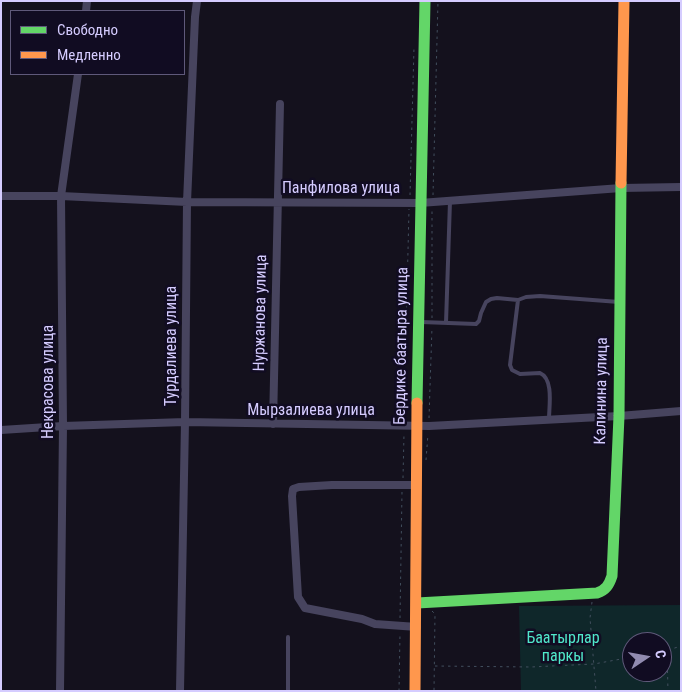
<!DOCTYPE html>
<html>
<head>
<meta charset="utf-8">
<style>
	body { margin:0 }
	#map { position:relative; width:682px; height:692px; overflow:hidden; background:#14111d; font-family:"Roboto Condensed",sans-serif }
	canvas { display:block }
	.frame { position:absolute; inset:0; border:2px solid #d5ccff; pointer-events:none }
	.legend { position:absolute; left:10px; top:10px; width:175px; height:65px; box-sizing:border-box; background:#110c22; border:1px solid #5f597a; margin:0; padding:6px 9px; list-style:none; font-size:15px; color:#d5ccff }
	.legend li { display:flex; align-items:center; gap:10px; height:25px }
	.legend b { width:25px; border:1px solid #5f597a }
	.north { position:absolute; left:622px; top:632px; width:50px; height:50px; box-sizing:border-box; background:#110c22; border:1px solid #5f597a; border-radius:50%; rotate:78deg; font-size:14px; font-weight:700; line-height:20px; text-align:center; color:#d5ccff }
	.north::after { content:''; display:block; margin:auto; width:18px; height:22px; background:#918bb0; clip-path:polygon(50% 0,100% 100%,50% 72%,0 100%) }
</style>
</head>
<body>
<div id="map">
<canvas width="682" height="692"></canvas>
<div class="frame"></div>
<ul class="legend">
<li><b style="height:6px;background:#63d668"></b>Свободно</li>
<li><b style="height:6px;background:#ff974d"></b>Медленно</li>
</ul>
<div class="north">С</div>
</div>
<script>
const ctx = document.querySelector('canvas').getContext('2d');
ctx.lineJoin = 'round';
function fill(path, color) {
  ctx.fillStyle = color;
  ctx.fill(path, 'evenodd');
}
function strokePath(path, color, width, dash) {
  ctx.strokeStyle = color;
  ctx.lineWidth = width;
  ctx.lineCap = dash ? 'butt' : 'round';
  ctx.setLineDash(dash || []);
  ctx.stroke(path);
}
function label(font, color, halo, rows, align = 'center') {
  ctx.font = font + ' "Roboto Condensed",sans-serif';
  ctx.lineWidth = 5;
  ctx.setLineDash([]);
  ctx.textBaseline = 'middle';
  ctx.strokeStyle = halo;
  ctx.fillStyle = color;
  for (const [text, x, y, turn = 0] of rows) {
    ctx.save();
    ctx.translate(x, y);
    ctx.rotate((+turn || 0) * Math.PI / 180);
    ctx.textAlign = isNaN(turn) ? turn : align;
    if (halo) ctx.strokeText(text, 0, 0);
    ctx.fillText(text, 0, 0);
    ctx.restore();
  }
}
fill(new Path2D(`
	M681,605V691H521L519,606ZM632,642H662V672H632Z`), '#0f272a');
strokePath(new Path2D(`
	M410,195L414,47
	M433,195L438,1
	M432,318V209
	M404,418L409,209
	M429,418L432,327
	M426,460L428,434
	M403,478L404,434
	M592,602L590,618L596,691
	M432,611L435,614L434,691
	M400,618L402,492
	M667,651L668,691
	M662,652L681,646
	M435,666L531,667L594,664L632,657
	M399,691L400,634`), '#424f5e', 1, [2.5, 4]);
strokePath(new Path2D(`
	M518,300L510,365L512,370L520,374L540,373C554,379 549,407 549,419
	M421,322L476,324L479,321L481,313L486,302L491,299L497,298L518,300L526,297L540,296L619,302
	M446,323L450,201
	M288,637V691`), '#47445e', 4);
strokePath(new Path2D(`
	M86,11L87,1
	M1,196H61L187,202L420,203L621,188L681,187
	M273,424L280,104
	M1,430L63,426L185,422L429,426L619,416L681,411
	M416,485H332L299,487L293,489L292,496L298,597L305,608L362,619L375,624L417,627
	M60,691L63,426L61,196L78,74
	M180,691L185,422L187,202L195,17L197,1`), '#47445e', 8);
strokePath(new Path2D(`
	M417,403L425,1
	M417,603L597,593C606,590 609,585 612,576L619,416L621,183`), '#63d668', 11);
strokePath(new Path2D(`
	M621,183L624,1
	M415,691L417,403`), '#ff974d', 11);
label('16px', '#d5ccff', '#110c22', [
	["Панфилова улица",341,189],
	["Нуржанова улица",261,313,-89],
	["Турдалиева улица",172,346,-90],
	["Бердике баатыра улица",402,346,-89],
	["Некрасова улица",49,382,-90],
	["Калинина улица",602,391,-89],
	["Мырзалиева улица",311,411]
]);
label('16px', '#50e8cb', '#110c22', [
	["Баатырлар",563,639],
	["паркы",563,657]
]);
</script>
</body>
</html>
